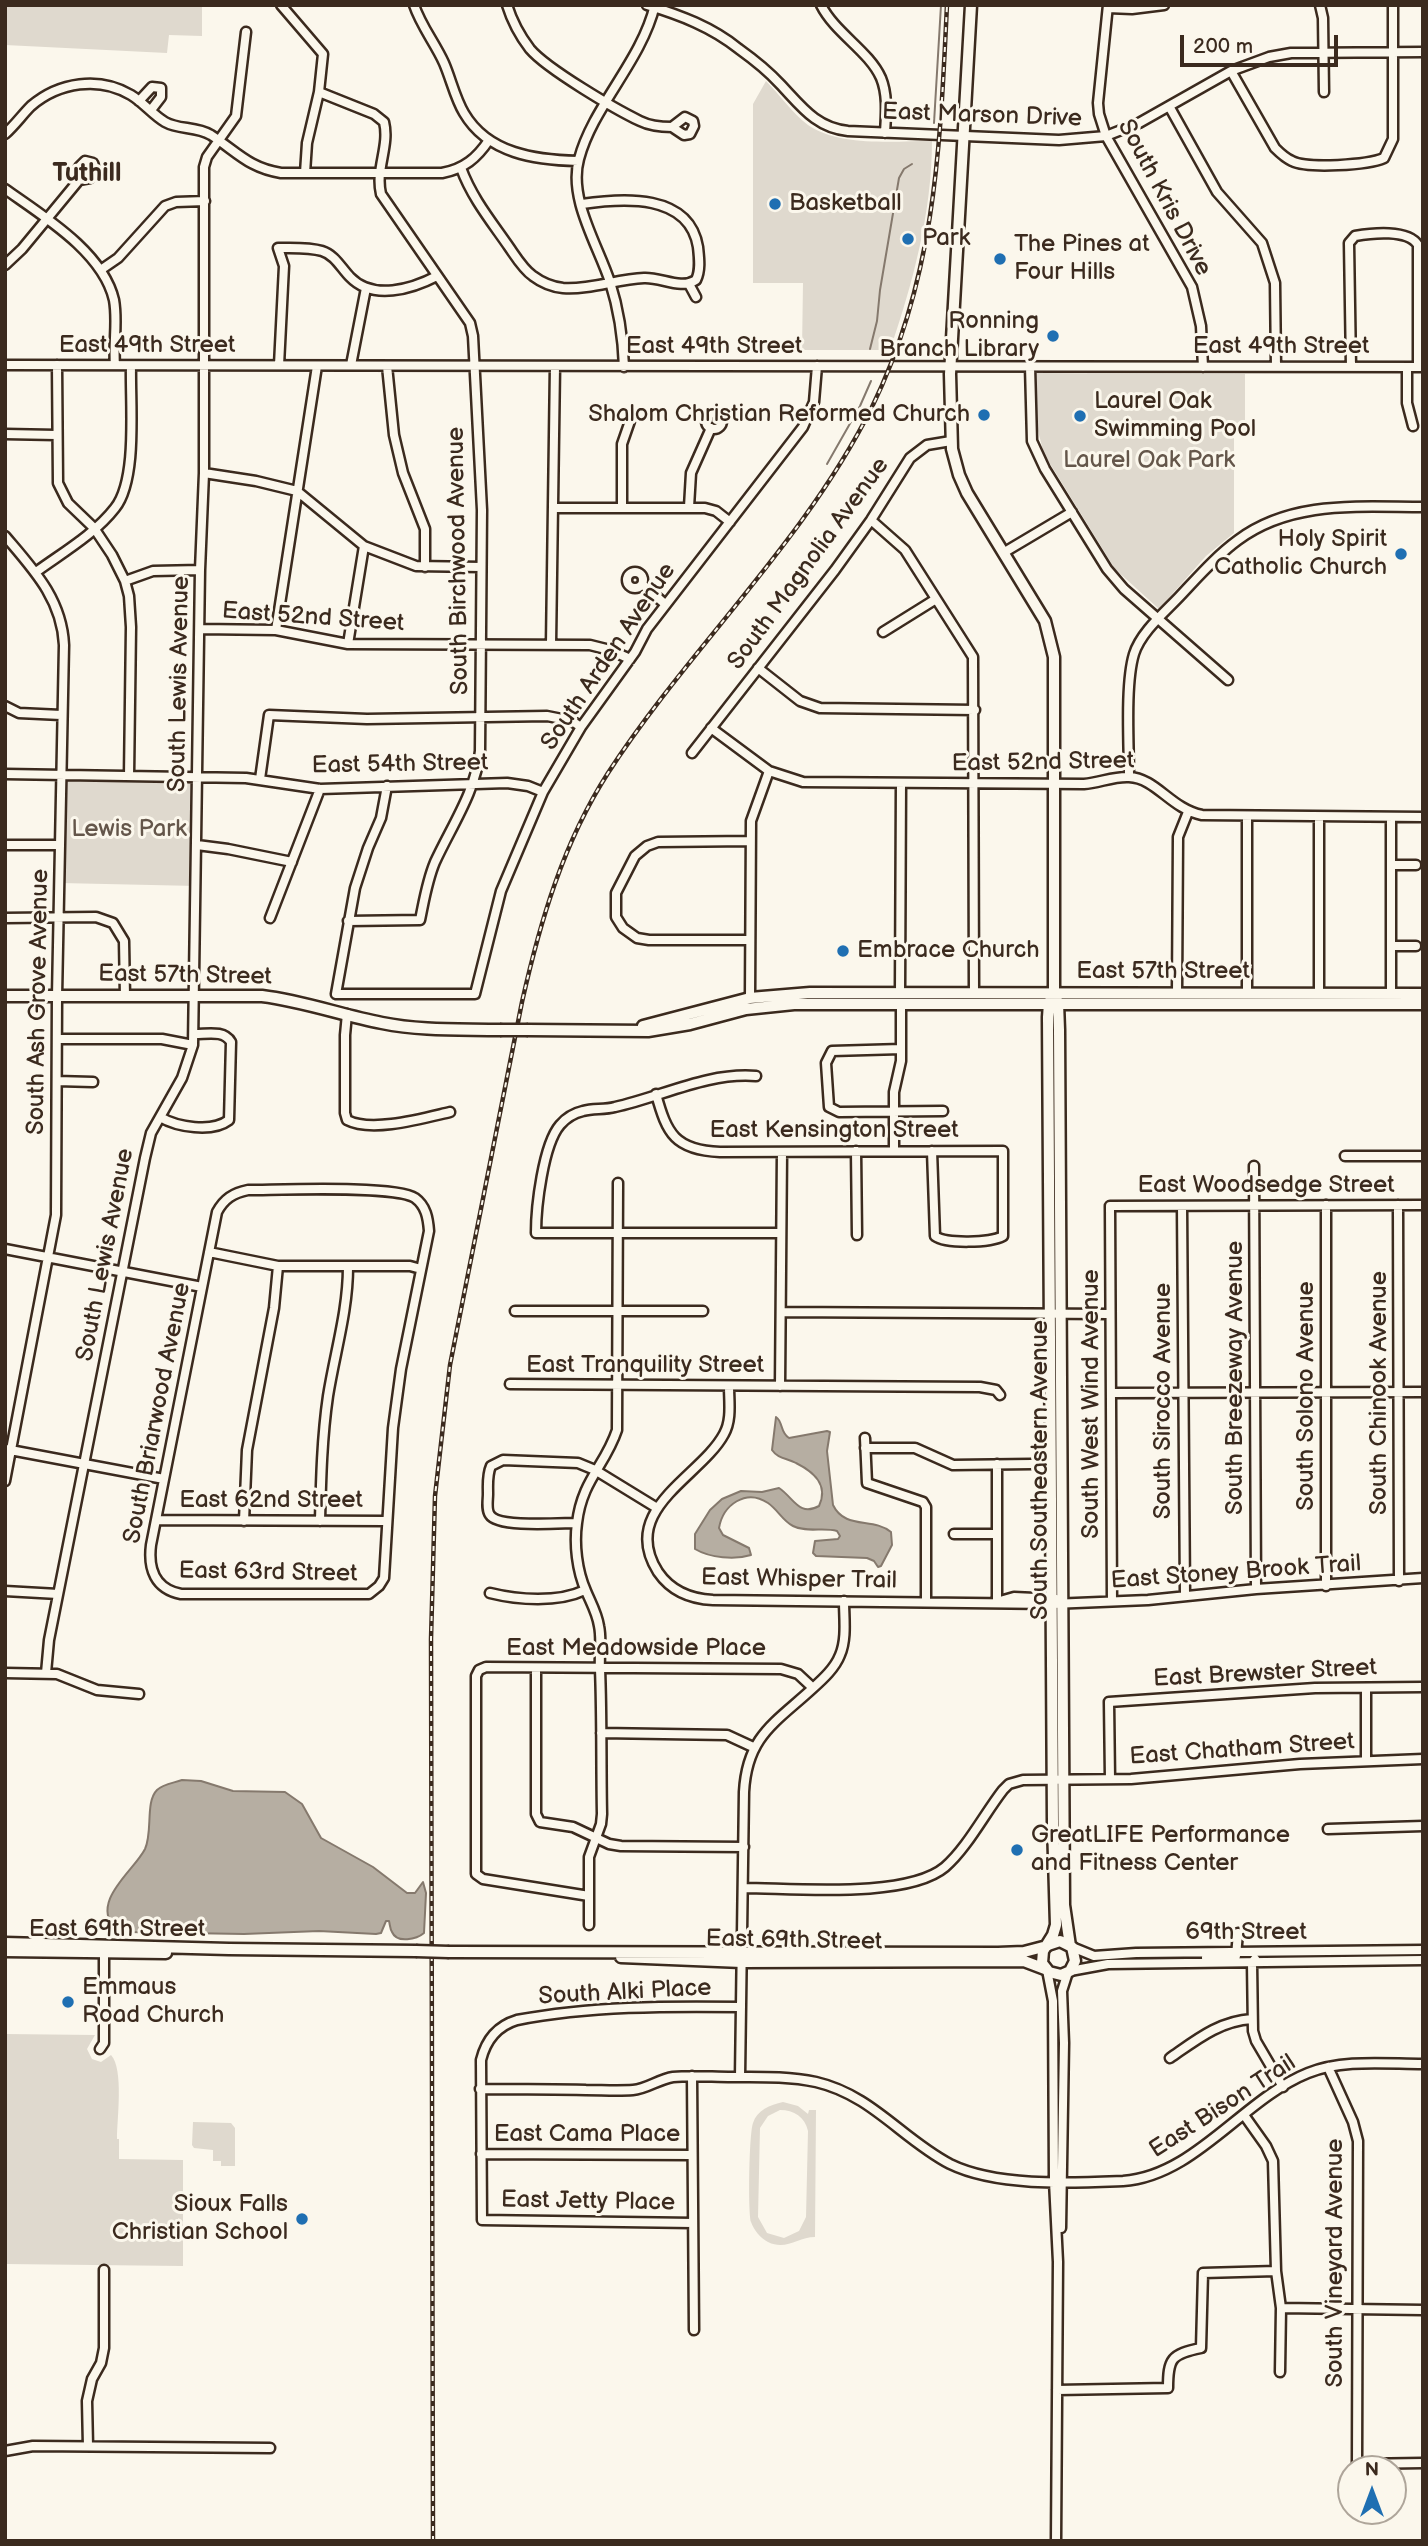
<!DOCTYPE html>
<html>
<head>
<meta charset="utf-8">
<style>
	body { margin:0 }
	#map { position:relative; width:1428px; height:2546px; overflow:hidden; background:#fbf7ec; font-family:"Balsamiq Sans",sans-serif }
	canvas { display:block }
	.frame { position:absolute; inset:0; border:7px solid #3b2a1e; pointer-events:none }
	.north { position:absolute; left:1337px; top:2455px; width:70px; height:70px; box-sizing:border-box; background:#fbf7ec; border:2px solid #aea59a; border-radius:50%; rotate:0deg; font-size:19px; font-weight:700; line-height:28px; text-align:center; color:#3b2a1e }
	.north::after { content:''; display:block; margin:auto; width:24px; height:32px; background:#1f6fb2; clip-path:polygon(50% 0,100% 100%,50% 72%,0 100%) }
	.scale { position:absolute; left:1180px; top:35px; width:158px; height:32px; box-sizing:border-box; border:4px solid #3b2a1e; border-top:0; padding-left:9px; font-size:21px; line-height:24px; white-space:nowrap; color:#3b2a1e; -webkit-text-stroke:5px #fbf7ec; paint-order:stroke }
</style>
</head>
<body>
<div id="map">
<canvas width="1428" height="2546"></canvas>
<div class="frame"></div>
<div class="north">N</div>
<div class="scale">200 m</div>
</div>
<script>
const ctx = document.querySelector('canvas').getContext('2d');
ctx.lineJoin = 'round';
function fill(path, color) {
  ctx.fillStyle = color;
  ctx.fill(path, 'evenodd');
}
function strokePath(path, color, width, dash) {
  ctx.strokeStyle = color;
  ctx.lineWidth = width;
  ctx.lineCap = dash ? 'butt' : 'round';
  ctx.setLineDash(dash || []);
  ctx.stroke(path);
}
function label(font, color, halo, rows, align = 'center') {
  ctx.font = font + ' "Balsamiq Sans",sans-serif';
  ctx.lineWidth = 6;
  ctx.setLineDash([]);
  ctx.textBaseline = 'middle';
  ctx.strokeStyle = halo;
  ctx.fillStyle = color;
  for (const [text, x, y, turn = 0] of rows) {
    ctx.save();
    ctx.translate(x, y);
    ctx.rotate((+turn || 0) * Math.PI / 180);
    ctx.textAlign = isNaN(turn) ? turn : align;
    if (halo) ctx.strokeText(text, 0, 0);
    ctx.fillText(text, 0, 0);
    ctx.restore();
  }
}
fill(new Path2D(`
	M5,5H202V36L169,35L167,53L5,45Z
	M766,81C780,95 792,113 808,125C839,147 896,141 932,141C932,212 913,283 890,350H802L803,283H753V104Z
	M1036,373L1245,374V429H1234V533L1206,556L1159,609L1115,569L1044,454L1037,427Z
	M61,775L198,777L197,886L60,883Z
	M5,2034L95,2035L87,2049L92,2059L101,2062L111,2055C124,2069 117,2119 117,2139H119V2159L183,2160V2266L5,2264Z
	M783,2102L798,2106L808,2114L809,2110H816L815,2237C798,2237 786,2251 768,2242C760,2238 754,2230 751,2222C748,2210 749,2134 753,2123C757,2110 770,2105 783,2102ZM780,2110C794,2110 805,2117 808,2131L806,2217L799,2231L784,2238L767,2233L758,2217L760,2128L768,2116Z
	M193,2122L231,2123L235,2128V2166H221V2161H213V2150L194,2148L192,2145Z`), '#dfd9ce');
const water = new Path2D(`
	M776,1417C783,1421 780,1433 789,1438L827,1431L830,1432L827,1451L833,1505C845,1530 873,1517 891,1532L892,1545L881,1566L878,1567L874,1561L867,1558L816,1556L813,1553L815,1541L838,1539L840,1536L837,1531C824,1527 806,1533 793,1526C783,1521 778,1510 768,1503C746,1488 723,1505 719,1528L723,1535L749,1548L751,1555C735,1560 710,1558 695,1549V1534L710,1510L722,1499L741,1491L762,1492L779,1488C794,1498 799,1517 819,1506C829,1485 814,1472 796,1463C787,1458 778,1459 772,1450Z
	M182,1780L201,1781L233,1791L285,1792L302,1804L321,1838L373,1867L407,1893H415L423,1882L426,1893L424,1933C417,1939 397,1944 392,1932C390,1929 390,1925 389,1921H386L381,1933L376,1934L319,1931L244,1934L127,1932L115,1929C90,1901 134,1871 145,1849C153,1832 145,1802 157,1790C163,1784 174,1783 182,1780Z`);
fill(water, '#b6aea2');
strokePath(water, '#85796d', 2);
strokePath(new Path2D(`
	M934,123L941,5
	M870,349L877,321L880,290L899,178L904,169L912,164
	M827,464L860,406L871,381`), '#85796d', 2);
const minor = new Path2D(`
	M281,5L323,54L319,92L307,143L305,173
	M414,5C421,26 435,43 444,63C451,79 455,98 464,113C488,154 536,160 578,161
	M507,5C512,21 520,36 530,49C547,69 615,109 640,121C650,126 661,127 672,127
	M647,5C680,15 712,27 739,49C753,59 768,71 780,84C801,106 816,128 848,131L1059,140L1106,136L1139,123L1231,71L1269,57L1291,53L1423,52
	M821,5C835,33 869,51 881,78C888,95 886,115 885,133
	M1108,5L1098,103L1099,114L1106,136L1192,287L1201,326L1203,367
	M1320,5L1323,18L1324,92
	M1108,8L1132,9L1164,5
	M1231,71L1275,148C1280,153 1285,158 1292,161C1308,169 1368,165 1384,158L1393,139V5
	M319,92L374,114L384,122C390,146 375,169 381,194L470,323L473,336L482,510L480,751C476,791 451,827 435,862C427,881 424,901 420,920L348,921
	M139,101L152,87L161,88V97L151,110
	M1169,106L1217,192L1262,243L1275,283L1276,367
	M685,117L693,121L694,126L690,134L684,135L672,127Z
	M5,134C15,125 22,115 31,106C59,82 99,76 131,95C144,103 153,115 165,122C179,130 196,126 211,135C237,152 249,168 281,173H442C464,169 477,158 489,140
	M85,161L93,163L96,171L90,178L79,180V167Z
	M461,168C472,198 491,221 509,247C516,257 523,269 533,276C541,282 553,287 563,288C590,290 617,279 644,278C661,277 681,290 696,280C701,270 699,257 698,247C689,193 623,198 582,204
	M5,189C43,216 103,252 114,300C118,322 113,343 115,365
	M5,265L22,249L79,180
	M102,269L118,258L165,206L176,202L205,201
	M689,284L696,297
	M5,365L1423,367
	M57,365L58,483L68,503L94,528L112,555L125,581L129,596L131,627L129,776
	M279,365L284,266L278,248C292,248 309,247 322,251C335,255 341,268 350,277C373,301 412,289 437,276
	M351,365L366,288
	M387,366L394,435L403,473L425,529V567
	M1030,366L1032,441L1045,469L1107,569L1124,589L1228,680
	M624,367C623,338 619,310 610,282C598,245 568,199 579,159C593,106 641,62 655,5
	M1351,367L1349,243L1355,236C1372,233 1408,229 1418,245V367
	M1407,367V403L1413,426
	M706 421a8 8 0 1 1 16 0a8 8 0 1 1-16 0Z
	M5,434L56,435
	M204,473L256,481L297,491L364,546L416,566L481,567
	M622,507V444L630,421
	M689,507L691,473L711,428
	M554,508H705L716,511L730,522
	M871,520L905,550L973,657L974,993
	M5,536C33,569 62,599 64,645L57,996L56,1215L5,1481
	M1003,553L1072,512
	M36,572C62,553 95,534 115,508C138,479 130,403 131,366
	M627 580a8 8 0 1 1 16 0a8 8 0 1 1-16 0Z
	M125,581L153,571L200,570
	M642,584L665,604
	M200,629L276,630L348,644L590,645L610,650L630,659
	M276,630L317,366
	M883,632L936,599
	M348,644L364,546
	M551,644L555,366
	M758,668L800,701L820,708L975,710
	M5,706L19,713L61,715
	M711,728L769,771L803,782L1084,784C1099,783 1114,776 1129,777C1156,778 1171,809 1202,815L1423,817
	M692,753L835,570L871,520L910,458L927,445L951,441
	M5,774L246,778L320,789L507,783L528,786L543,792
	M1129,777C1129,744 1125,684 1134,654C1141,632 1164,613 1180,596C1198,577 1216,556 1238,540C1292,500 1359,507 1423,507
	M260,779L269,715L367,719L547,716L572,721L581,727
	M387,786L381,818L368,848L355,888L336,994H475L501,891L543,792L581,727L635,652L647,629L803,427L814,402L817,366
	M1247,817V994
	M1319,817V994
	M1391,817V994
	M5,845H60
	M197,845L228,849L292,862
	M1391,865H1416
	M5,918L96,917L113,923L124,941L125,996
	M270,918L320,789
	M750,940H649L637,938L623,928L616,917V893L635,856L647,846L658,842L750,841
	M1391,946H1416
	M900,992L901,783
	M1177,993L1178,837L1188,812
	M750,998L751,821L769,771
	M347,1014L345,1035V1113L347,1120C372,1133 424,1118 450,1112
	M57,1039H162L193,1045
	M901,1049L832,1051L826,1063L829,1107L839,1112L943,1111
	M756,1076C707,1072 661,1097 615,1107C604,1110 593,1108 583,1111C574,1113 566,1118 560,1125C543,1145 536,1207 536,1233H781
	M57,1081L93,1082
	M656,1094C667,1134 675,1150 720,1152L1003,1151V1236C990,1243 946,1244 935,1236L932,1151
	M160,1117C177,1127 212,1133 229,1120L231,1042C224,1030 208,1034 195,1034
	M856,1151L857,1235
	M894,1151V1092L901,1061V1003
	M1345,1156H1423
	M1254,1166L1256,1589
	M248,1190C278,1190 396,1185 415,1198C426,1206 428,1218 429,1231L401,1369L393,1428L384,1578L379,1586L369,1594H181C155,1589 148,1569 151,1545L217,1212C224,1199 233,1193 248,1190Z
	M1398,1205L1399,1581
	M1182,1206L1185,1595
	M5,1249L202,1287
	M209,1252L278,1266H410L421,1269
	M515,1311H703
	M781,1312L1110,1314
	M510,1384L980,1387L996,1390L1000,1395
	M729,1386C729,1402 732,1420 724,1434C701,1477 618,1509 658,1572C671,1591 690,1599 713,1600L1052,1604L1148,1600L1256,1589L1423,1578
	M780,1386L782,1152
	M1111,1393L1423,1392
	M865,1438L867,1483L923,1502L926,1507V1602
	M865,1448H915L953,1465L1032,1464
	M5,1449L164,1479
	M997,1464V1602
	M156,1520L386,1521
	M244,1521L247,1450L274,1308L278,1266
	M320,1521C321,1479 322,1437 328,1396C335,1352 348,1311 348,1267
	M577,1523C561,1523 498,1528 490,1515C486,1510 488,1500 488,1494C488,1484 487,1475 491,1466L503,1460L578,1463L595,1470L657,1508
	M954,1534H997
	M1326,1586V1205
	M5,1591L58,1594
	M490,1593C518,1600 558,1603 585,1590
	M1000,1601L1014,1597L1056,1599
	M1112,1601L1110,1206L1423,1205
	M536,1668V1814L540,1822L573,1827L609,1844L621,1846L744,1847
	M5,1673L57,1674L97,1690L139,1694
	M46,1673L49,1640L145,1158L151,1133L182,1078L193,1045L200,570L204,473V167L207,157L236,116L246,32
	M1366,1688V1760
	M601,1733L727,1735L753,1747
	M1110,1779L1109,1702L1315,1688L1423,1687
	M1328,1829L1423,1826
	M744,1888C793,1888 907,1899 945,1867C967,1848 985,1813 1003,1790L1009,1784L1023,1780L1131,1779L1300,1764L1423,1759
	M589,1896L483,1879L476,1874V1676L479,1670L486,1667L781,1669L798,1674L813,1688
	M589,1925V1857L601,1824L602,1814C601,1766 602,1717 600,1669C599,1655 602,1640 599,1626C597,1613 591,1603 586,1591C577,1571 574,1544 577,1523C582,1480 605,1466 617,1430L618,1183
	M1072,1947L1094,1956L1136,1953L1423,1950
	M1206,1958L1236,1956L1238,1933
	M1255,1959L1252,1963L1253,2031L1256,2041L1283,2087
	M1047,1970L1053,2001L1054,2181L1058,2262L1056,2541
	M1070,1971L1108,1964L1423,1960
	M100,2049L104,2043V1948
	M1170,2058C1196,2040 1219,2021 1252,2019
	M1328,2067L1353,2122L1358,2141L1357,2464L1423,2463
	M692,2076L694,2330
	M740,2077L744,1792C747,1736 775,1723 813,1688C823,1679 835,1668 840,1655C847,1639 844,1618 844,1601
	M480,2089C515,2089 550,2089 586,2090C601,2090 618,2091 633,2090C647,2089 659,2079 673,2077C692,2075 712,2077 732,2077C760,2077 788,2076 816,2082C872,2095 902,2139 950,2164C997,2187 1072,2183 1123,2181C1195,2176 1243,2099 1308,2073C1343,2059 1385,2064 1423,2064
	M1244,2115L1266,2146L1273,2161L1276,2271L1281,2308L1280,2372
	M481,2154L692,2155
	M693,2223L482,2220L481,2060C486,2040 497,2026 517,2020C590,2006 667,2006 741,2007
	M1061,2228L1064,2043L1062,1991L1068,1972
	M1281,2308L1423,2310
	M1057,2390L1168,2388C1168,2359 1171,2354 1201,2348L1203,2273L1276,2271
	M88,2446L87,2401L92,2379L101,2363L104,2348V2270
	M5,2451L33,2446L270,2448`);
const major = new Path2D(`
	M971,5L950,374L952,449L959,475L967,493L1045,621L1054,657V993L1058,1003L1059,1030L1064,1905L1070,1946
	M5,996H262C303,1001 341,1015 382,1023C421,1031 461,1029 500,1030
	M643,1026L750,998L810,993L1423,994
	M528,1030L648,1031L690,1024L746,1009L794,1004H1423
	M5,1943L229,1949L416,1951
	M1048,1945L1060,1941L1072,1947L1075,1961L1070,1971L1061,1975L1049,1972L1042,1963L1043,1951L1053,1935L1056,1925L1053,1824L1048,1017L1049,1003L1054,993
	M5,1951L166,1953
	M449,1952L998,1953L1024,1952L1047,1946
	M621,1957L742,1962L1024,1961L1045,1969`);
strokePath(minor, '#3b2a1e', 13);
strokePath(major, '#3b2a1e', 15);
strokePath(minor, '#fbf7ec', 8);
strokePath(major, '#fbf7ec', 10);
const rail = new Path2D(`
	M433,2541L431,1639L435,1496L450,1365L522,1002C540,922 563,843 608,773C690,647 804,543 872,407C936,276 940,147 947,5`);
strokePath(rail, '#3b2a1e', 4.5);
strokePath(rail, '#fbf7ec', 2, [5]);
const majorBridge = new Path2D(`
	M500,1030H528
	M416,1951L449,1952`);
strokePath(majorBridge, '#3b2a1e', 15, []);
strokePath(majorBridge, '#fbf7ec', 10);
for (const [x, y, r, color] of [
	[775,204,7,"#1f6fb2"],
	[908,239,7,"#1f6fb2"],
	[1000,259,7,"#1f6fb2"],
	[1053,336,7,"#1f6fb2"],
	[984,415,7,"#1f6fb2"],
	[1080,416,7,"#1f6fb2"],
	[1401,554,7,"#1f6fb2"],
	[843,951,7,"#1f6fb2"],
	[1017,1850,7,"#1f6fb2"],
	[68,2002,7,"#1f6fb2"],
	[302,2219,7,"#1f6fb2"]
]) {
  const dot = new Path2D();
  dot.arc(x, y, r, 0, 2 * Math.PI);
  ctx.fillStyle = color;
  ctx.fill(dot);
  strokePath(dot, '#fbf7ec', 2.5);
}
label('24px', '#3b2a1e', '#fbf7ec', [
	["East Marson Drive",982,116,2],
	["South Kris Drive",1164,198,62],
	["East 49th Street",147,346],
	["East 49th Street",714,347],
	["East 49th Street",1281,347],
	["South Birchwood Avenue",459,561,-91],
	["South Magnolia Avenue",809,564,-54],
	["East 52nd Street",313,618,4],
	["South Arden Avenue",609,657,-56],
	["South Lewis Avenue",180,684,-89],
	["East 52nd Street",1043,763,-1],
	["East 54th Street",400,765,-1],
	["East 57th Street",1163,972],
	["East 57th Street",185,976,1],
	["South Ash Grove Avenue",39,1002,-89],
	["East Kensington Street",834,1131],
	["East Woodsedge Street",1266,1186],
	["South Lewis Avenue",106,1255,-79],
	["East Tranquility Street",645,1366],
	["South Breezeway Avenue",1236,1378,-90],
	["South Chinook Avenue",1380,1393,-90],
	["South Solono Avenue",1307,1396,-90],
	["South Sirocco Avenue",1164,1401,-90],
	["South West Wind Avenue",1092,1404,-90],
	["South Briarwood Avenue",158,1413,-79],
	["South Southeastern Avenue",1041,1470,-90],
	["East 62nd Street",271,1501],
	["East 63rd Street",268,1573,1],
	["East Stoney Brook Trail",1236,1573,-4],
	["East Whisper Trail",799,1580,1],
	["East Meadowside Place",636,1649],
	["East Brewster Street",1265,1674,-3],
	["East Chatham Street",1242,1750,-4],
	["East 69th Street",117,1930],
	["69th Street",1246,1933],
	["East 69th Street",794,1941,1],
	["South Alki Place",625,1993,-3],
	["East Bison Trail",1223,2107,-33],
	["East Cama Place",587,2135],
	["East Jetty Place",588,2202,1],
	["South Vineyard Avenue",1336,2263,-90]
]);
label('24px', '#3b2a1e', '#fbf7ec', [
	["Basketball",789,204],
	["Park",922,239],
	["The Pines at",1014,245],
	["Four Hills",1014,273],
	["Ronning",1039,322,"right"],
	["Branch Library",1039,350,"right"],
	["Laurel Oak",1094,402],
	["Swimming Pool",1094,430],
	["Shalom Christian Reformed Church",970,415,"right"],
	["Holy Spirit",1387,540,"right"],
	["Catholic Church",1387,568,"right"],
	["Embrace Church",857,951],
	["GreatLIFE Performance",1031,1836],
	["and Fitness Center",1031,1864],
	["Emmaus",82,1988],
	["Road Church",82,2016],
	["Sioux Falls",288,2205,"right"],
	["Christian School",288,2233,"right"]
], 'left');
label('24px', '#64564a', '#fbf7ec', [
	["Laurel Oak Park",1149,461],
	["Lewis Park",129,830]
]);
label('bold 26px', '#3b2a1e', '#fbf7ec', [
	["Tuthill",87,174]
]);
</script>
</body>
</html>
